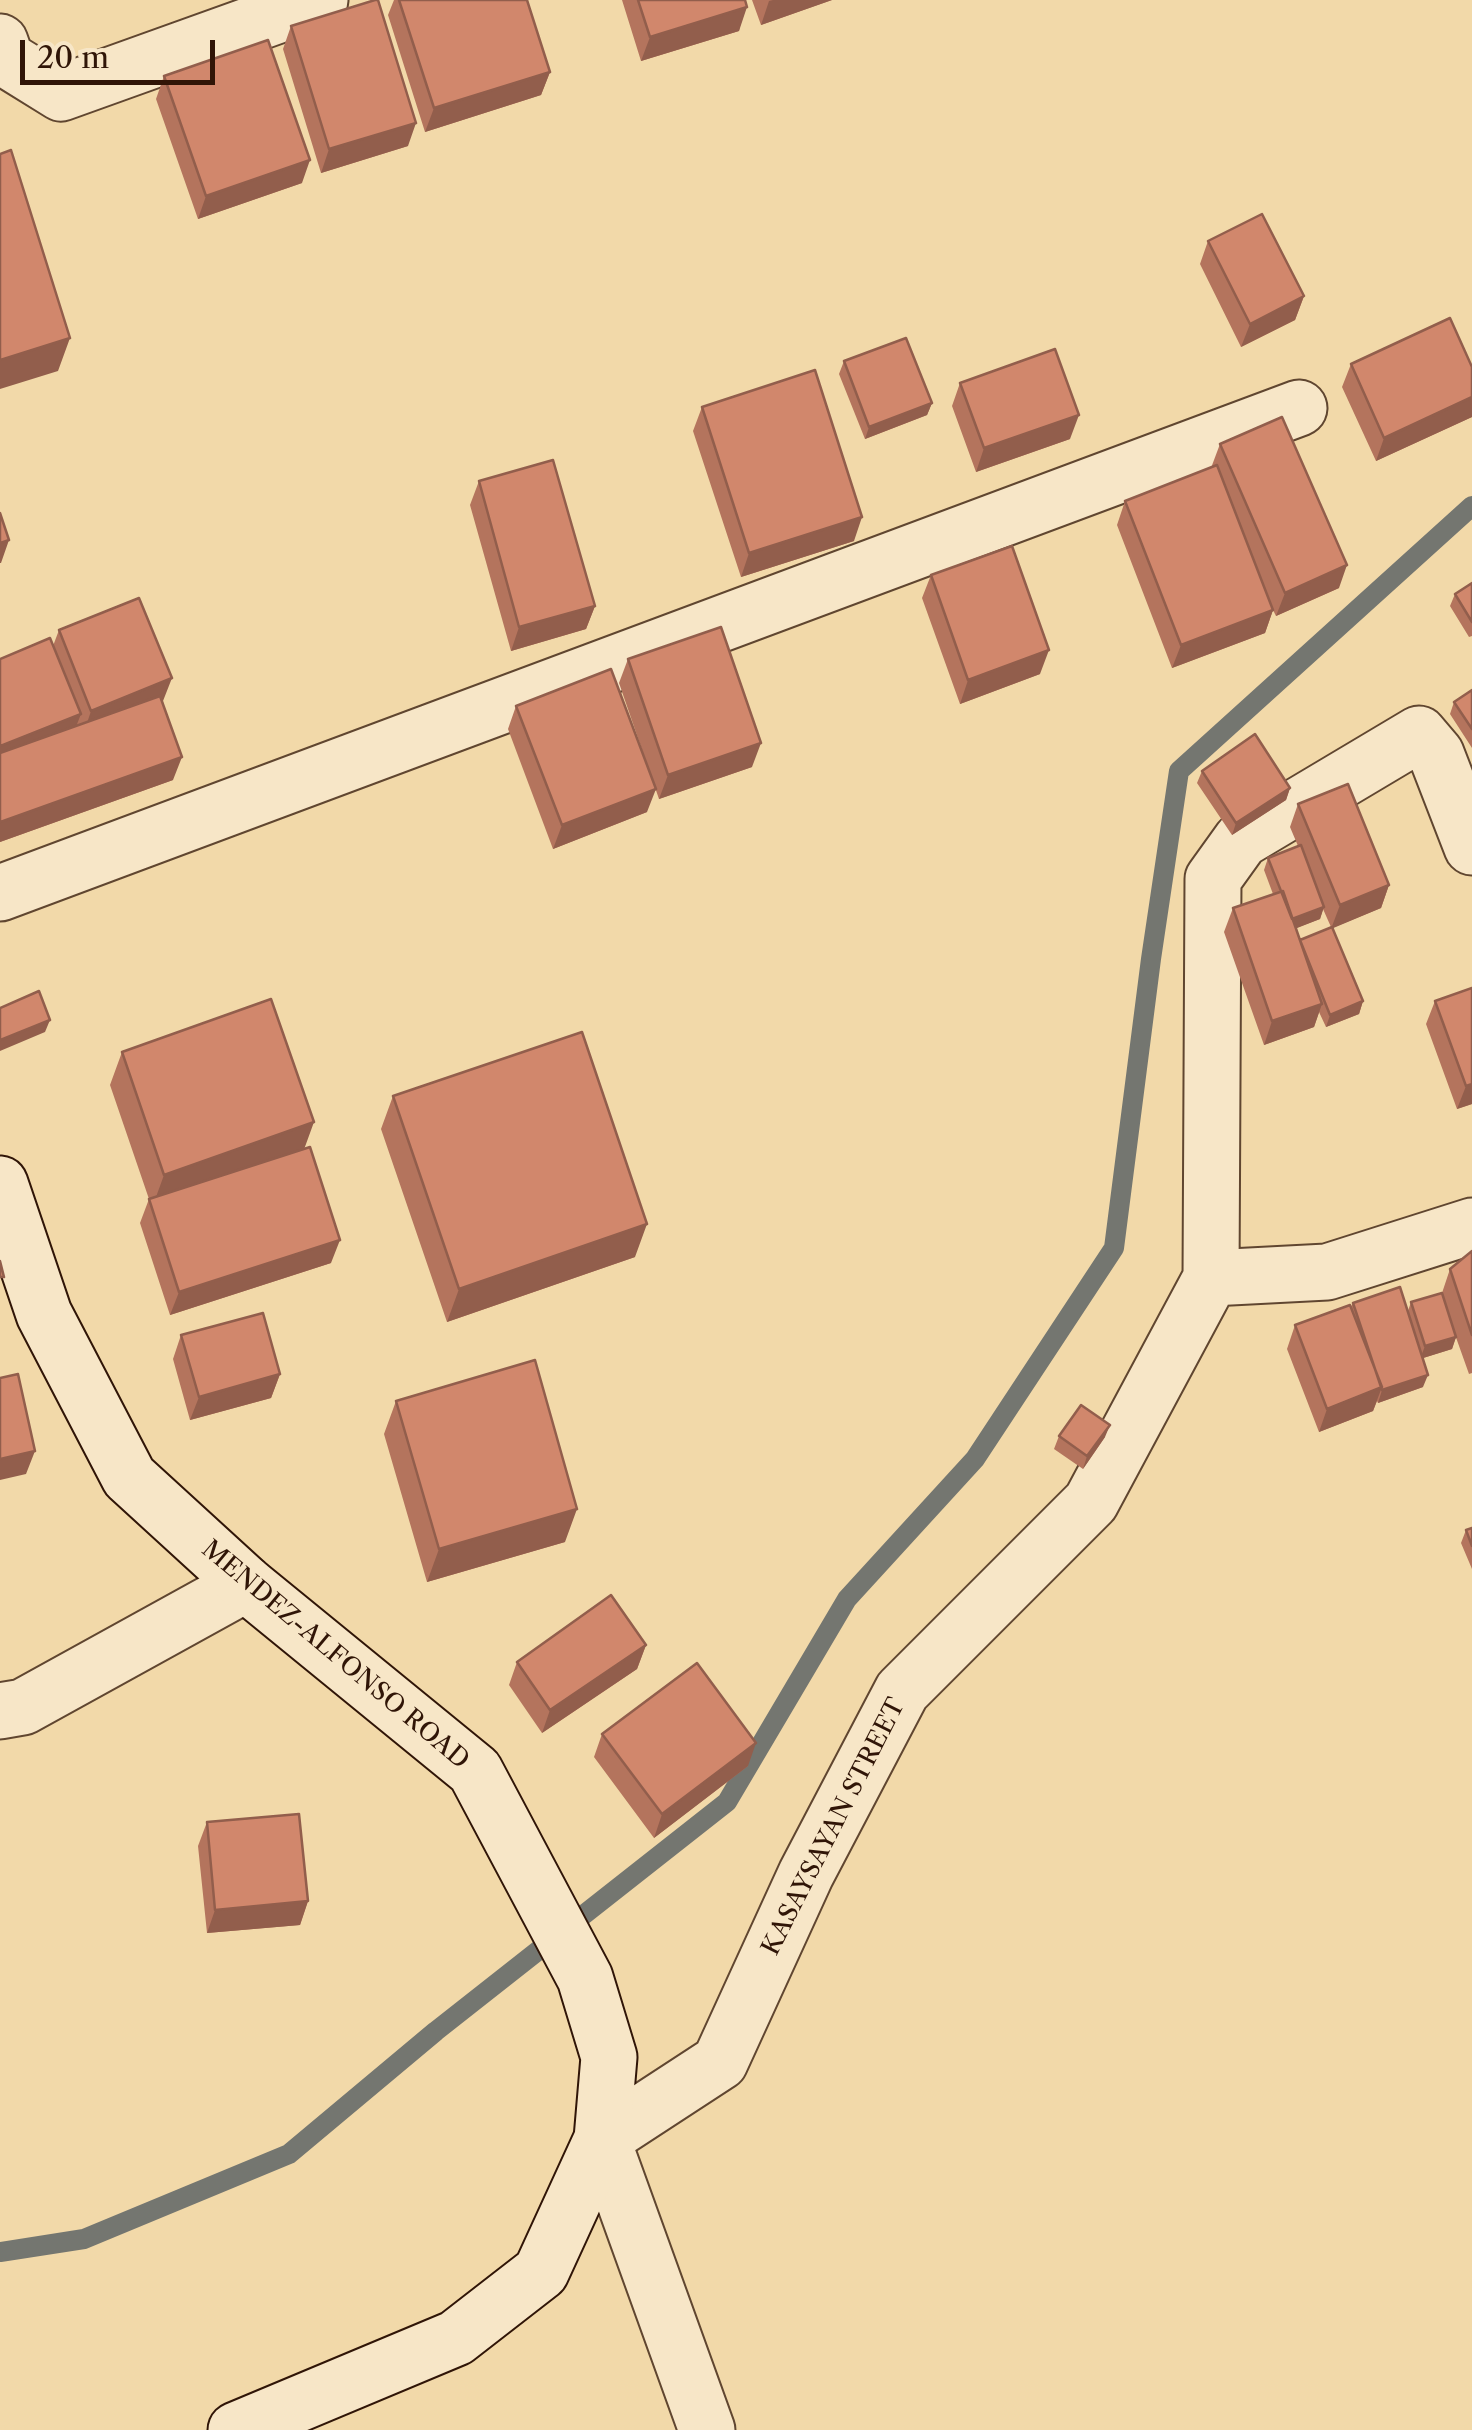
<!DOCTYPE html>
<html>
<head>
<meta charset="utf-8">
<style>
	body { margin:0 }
	#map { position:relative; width:1472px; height:2430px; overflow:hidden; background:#f2d9a9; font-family:"Libre Caslon Text",serif }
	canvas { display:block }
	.scale { position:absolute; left:20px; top:40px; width:195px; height:45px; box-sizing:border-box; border:5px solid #301507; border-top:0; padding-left:12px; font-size:30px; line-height:35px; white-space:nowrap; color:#301507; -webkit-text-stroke:8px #f7e6c7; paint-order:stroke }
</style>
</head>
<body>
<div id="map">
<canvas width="1472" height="2430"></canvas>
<div class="scale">20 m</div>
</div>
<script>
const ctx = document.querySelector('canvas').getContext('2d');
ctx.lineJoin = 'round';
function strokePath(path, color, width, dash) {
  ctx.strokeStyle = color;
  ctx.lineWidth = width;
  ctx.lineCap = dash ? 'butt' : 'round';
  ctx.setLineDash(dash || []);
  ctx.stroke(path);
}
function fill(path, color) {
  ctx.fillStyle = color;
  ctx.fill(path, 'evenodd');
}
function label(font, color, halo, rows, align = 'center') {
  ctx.font = font + ' "Libre Caslon Text",serif';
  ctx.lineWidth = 10;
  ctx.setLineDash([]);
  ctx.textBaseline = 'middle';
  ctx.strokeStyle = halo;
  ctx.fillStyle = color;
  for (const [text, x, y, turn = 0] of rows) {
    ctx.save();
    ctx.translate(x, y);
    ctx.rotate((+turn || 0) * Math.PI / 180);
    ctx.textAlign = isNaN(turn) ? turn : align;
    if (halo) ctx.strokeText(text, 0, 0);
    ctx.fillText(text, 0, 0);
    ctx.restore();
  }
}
strokePath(new Path2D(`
	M0,2252L84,2239L289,2154L436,2031L727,1802L847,1599L975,1459L1114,1248L1151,959L1179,771L1472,506`), '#747670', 20);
const minor = new Path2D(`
	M0,42L6,59L61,93L320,0
	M0,893L1299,408
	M1211,1278L1327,1272L1472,1226
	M0,1711L23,1707L246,1584
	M707,2430L602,2139L720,2062L806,1874L902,1691L1091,1502L1211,1278L1213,879L1241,840L1419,734L1436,754L1472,847`);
const secondary = new Path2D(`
	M0,1184L44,1314L129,1477L246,1584L475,1771L585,1978L609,2057L602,2139L541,2272L456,2338L236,2430`);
strokePath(minor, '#604630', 59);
strokePath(secondary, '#301507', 59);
strokePath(minor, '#f7e6c7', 55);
strokePath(secondary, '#f7e6c7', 55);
fill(new Path2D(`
	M394,0H527L550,72L541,95L425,132L388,15Z
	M622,0H745L739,31L641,61Z
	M752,0H832L761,25Z
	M291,26L408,146L321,173L283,49Z
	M164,76L302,183L198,219L156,99Z
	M1208,241L1304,296L1295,320L1241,347L1200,264Z
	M844,361L932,403L927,415L865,439L839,374Z
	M1351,364L1472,367V417L1376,461L1342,387Z
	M960,383L1070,439L976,472L952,406Z
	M702,407L854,541L741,577L693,431Z
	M1220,444L1339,588L1276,616L1272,608L1273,610L1265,633L1172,668L1117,525L1125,501L1211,468Z
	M479,481L595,606L586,629L511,651L470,505Z
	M931,575L1040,674L960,704L922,598Z
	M1472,583V636L1469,637L1450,606L1455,594Z
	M59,630L163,701L173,780L0,842V659L53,646Z
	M628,659L752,767L659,799L619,683Z
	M1472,690V748L1450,714L1454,702Z
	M516,706L647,812L553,849L508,729Z
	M1202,771L1290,788L1286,800L1232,835L1197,783Z
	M1298,804L1389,885L1381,908L1332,928L1363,1001L1359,1014L1326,1027L1319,1012L1314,1027L1264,1045L1224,932L1233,908L1273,894L1264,870L1268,858L1298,846L1290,827ZM1323,909L1331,927L1300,940L1296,928L1320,919Z
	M1472,988V1104L1457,1109L1426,1024L1435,1001Z
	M122,1052L304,1149L331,1263L170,1315L140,1223L149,1199L110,1085Z
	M393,1096L635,1257L447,1322L381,1129Z
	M1472,1251V1373L1469,1374L1453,1329L1456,1337L1452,1349L1423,1358V1387L1378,1403L1377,1401L1373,1411L1319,1432L1287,1349L1295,1325L1351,1307L1353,1303L1408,1311L1411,1302L1442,1293L1450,1269Z
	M181,1335L280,1374L271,1398L190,1420L173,1359Z
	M396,1401L565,1542L427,1582L384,1434Z
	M1059,1436L1105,1437L1083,1469L1054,1449Z
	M1472,1528V1569L1461,1543L1466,1530Z
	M646,1645L637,1669L542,1733L509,1685L517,1662Z
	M602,1734L748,1766L654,1838L594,1757Z
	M207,1822L308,1901L300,1925L207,1933L198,1846Z`), '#b4745d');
fill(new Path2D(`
	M773,0H832L761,25L769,1Z
	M747,7L739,31L641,61L650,37Z
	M550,72L541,95L425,132L434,108Z
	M416,123L408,146L321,173L329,149Z
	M310,160L302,183L198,219L206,196Z
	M1304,296L1295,320L1241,347L1250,324Z
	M70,338L58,371L0,389V360Z
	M1472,397V417L1376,461L1384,438Z
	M932,403L927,415L865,439L869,427Z
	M1079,415L1070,439L976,472L984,448Z
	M862,517L854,541L741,577L749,553Z
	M9,540L1,563H0V543Z
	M1347,565L1339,588L1276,616L1285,593Z
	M595,606L586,629L511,651L519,627Z
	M1273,610L1265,633L1172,668L1181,645Z
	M1049,650L1040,674L960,704L968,680Z
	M172,678L163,701L83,735L91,711Z
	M81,714L72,737L0,766V746Z
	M761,743L752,767L659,799L668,775Z
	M182,757L173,780L0,842V822Z
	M1290,788L1286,800L1232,835L1236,823Z
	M656,789L647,812L553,849L562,825Z
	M1389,885L1381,908L1331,929L1340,905Z
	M1324,907L1320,919L1287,932L1291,919Z
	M1363,1001L1359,1014L1326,1027L1330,1015Z
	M1322,1004L1314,1027L1264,1045L1272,1021Z
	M50,1020L45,1032L0,1051V1040Z
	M1472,1084V1104L1457,1109L1466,1086Z
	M314,1122L302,1155L152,1208L164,1175Z
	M647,1224L635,1257L447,1322L459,1289Z
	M340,1240L331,1263L170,1315L179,1292Z
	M1456,1337L1452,1349L1420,1359L1425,1346Z
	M280,1374L271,1398L190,1420L199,1397Z
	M1428,1375L1423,1387L1378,1403L1382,1390Z
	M1382,1387L1373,1411L1319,1432L1327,1409Z
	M1110,1425L1105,1437L1083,1469L1087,1456Z
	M35,1451L26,1474L0,1480V1459Z
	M577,1509L565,1542L427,1582L439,1549Z
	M646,1645L637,1669L542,1733L550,1710Z
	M756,1743L748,1766L654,1838L662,1814Z
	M308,1901L300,1925L207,1933L215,1910Z`), '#925e4c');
const building = new Path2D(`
	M375,0H378L416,123L329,149L291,26Z
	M399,0H527L550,72L434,108Z
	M638,0H745L747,7L650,37Z
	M268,40L310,160L206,196L164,76Z
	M11,150L70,338L0,360V154Z
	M1262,214L1304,296L1250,324L1208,241Z
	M1450,318L1472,367V397L1384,438L1351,364Z
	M906,338L932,403L869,427L844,361Z
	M1055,349L1079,415L984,448L960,383Z
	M815,370L862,517L749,553L702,407Z
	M1282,417L1347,565L1285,593L1220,444Z
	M553,460L595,606L519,627L479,481Z
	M1217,465L1273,610L1181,645L1125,501Z
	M0,513L9,540L0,543Z
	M1012,546L1049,650L968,680L931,575Z
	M1472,583V622L1455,594Z
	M139,598L172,678L91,711L59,630Z
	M721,627L761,743L668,775L628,659Z
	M50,638L81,714L0,746V659Z
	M611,669L656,789L562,825L516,706Z
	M1472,690V729L1454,702Z
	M160,696L182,757L0,822V753Z
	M1255,734L1290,788L1236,823L1202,771Z
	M1348,784L1389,885L1340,905L1298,804Z
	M1301,845L1324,907L1292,919L1268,858Z
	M1283,891L1322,1004L1272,1021L1233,908Z
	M1332,927L1363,1001L1330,1015L1300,940Z
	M1472,988V1084L1466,1086L1435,1001Z
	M39,991L50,1020L0,1040V1008Z
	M271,999L314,1122L164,1175L122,1052Z
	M582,1032L647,1224L459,1289L393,1096Z
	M310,1147L340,1240L179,1292L149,1199Z
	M1472,1251V1335L1450,1269Z
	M0,1261L4,1277H0Z
	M1400,1287L1428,1375L1382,1390L1353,1303Z
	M1442,1293L1456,1337L1425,1346L1411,1302Z
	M1350,1305L1382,1387L1327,1409L1295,1325Z
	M263,1313L280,1374L199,1397L181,1335Z
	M535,1360L577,1509L439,1549L396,1401Z
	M18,1374L35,1451L0,1459V1378Z
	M1081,1405L1110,1425L1087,1456L1059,1436Z
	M1472,1528V1546L1466,1530Z
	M611,1595L646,1645L550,1710L517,1662Z
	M697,1663L756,1743L662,1814L602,1734Z
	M299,1814L308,1901L215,1910L207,1822Z`);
fill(building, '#d1876c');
strokePath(building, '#925e4c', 2.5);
label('25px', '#301507', '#f7e6c7', [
	["MENDEZ-ALFONSO ROAD",335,1655,40],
	["KASAYSAYAN STREET",834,1827,-63]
]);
</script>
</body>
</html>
